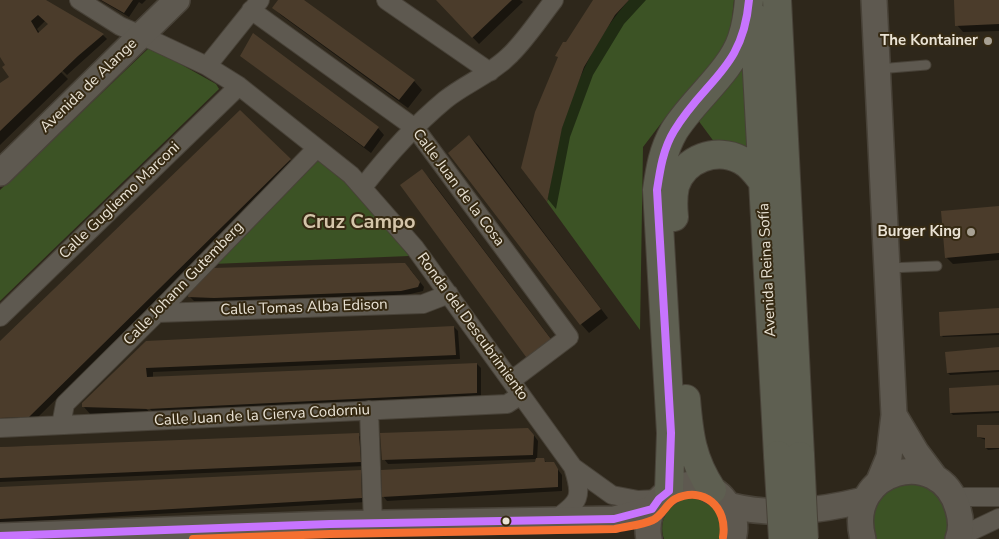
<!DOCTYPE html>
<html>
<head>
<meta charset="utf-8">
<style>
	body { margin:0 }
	canvas { display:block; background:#2e271b }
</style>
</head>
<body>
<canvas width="999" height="539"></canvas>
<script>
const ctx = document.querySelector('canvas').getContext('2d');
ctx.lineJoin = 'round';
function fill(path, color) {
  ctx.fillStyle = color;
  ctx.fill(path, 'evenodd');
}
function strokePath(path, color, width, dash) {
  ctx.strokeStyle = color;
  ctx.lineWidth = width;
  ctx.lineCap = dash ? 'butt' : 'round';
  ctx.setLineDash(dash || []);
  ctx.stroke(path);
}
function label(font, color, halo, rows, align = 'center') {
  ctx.font = font + ' "Nunito Sans",sans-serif';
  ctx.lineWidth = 4;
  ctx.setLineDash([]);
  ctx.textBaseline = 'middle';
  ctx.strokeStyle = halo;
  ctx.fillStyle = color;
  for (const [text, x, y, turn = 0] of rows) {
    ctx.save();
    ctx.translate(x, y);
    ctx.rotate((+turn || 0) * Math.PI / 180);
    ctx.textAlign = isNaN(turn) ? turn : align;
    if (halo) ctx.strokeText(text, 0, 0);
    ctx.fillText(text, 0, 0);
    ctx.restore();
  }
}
fill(new Path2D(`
	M629,0H734L730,36L722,53L703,77L672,109L643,147L640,330L547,202C552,177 555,151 562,127C576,81 597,35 629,0Z
	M150,47L216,84L219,89L0,301V190Z
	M744,55L751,145L746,149L715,143L695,116Z
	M317,158L355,190L409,256L212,264Z
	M910,482C916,484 927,485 932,489C948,502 952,521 946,539H876C865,510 881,488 910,482Z
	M686,498C709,498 729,514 719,539H664C658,520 668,505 686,498Z`), '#3c5325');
fill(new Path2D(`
	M0,0H43L103,35L107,39L67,75L59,67L57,68L68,79L0,145V85L11,77L7,65L0,55ZM46,20L50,24L40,33L37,29Z
	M100,0H146L142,4L139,2L129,17Z
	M279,0H302L414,81L422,90L408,108L282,16L273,8Z
	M437,0H520L523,2L479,44Z
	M594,0H646L624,24L593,75L570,137L556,209L522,168L566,44Z
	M955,0H999V31L963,32L957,25Z
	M249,62L378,128L384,135L371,153Z
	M240,112L294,164L34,421L0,422V343Z
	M469,136L478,145L608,318L589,333L581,324Z
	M422,171L431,180L561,352L530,361Z
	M999,207V260L953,264L946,257Z
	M410,269L424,287L423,291L406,295L219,302L194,301L190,297Z
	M999,309V335L943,337L941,335Z
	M454,327L458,331L460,359L153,372V378L477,364L481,368V397L154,413L145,404L143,406L153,415L90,414L84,407L146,343Z
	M999,348V372L950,375L948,373Z
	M999,387V413L953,415L951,413Z
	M999,426V449L988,450L986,448V440L978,437Z
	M533,434L538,441L537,460L543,459L548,464L553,463L562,475V491L387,501L383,496L536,463L537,459L388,464L384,459Z
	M358,435L363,439L365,466L0,482V447Z
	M360,472L365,476L366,502L0,523V489Z`), '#0007');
fill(new Path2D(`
	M0,0H46L104,34L78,56L0,131V83L9,77L2,67L5,65L0,57ZM38,15L48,24L38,33L31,21Z
	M101,0H133L124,13Z
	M278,0H304L415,80L399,100L272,8Z
	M436,0H512L472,38Z
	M593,0H629L615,15L584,67L562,128L547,202L521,168L535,112L558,57L555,56L563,42H566Z
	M954,0H999V24L955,26Z
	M253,33L379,127L364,147L240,56Z
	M240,110L291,159L29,417L0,418V341Z
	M469,135L601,309L580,325L448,153Z
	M422,169L554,343L529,361L400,185Z
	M999,206V253L945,258L941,211Z
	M400,263H405L420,282L418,287L401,291L214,298L188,297L189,290L212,268Z
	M999,308V333L940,336L939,312Z
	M454,326L456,355L146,368L147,377L477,363V393L148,409L82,407V403L146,341Z
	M999,347V370L947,373L945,352Z
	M999,385V411L950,413L949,388Z
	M977,425H999V448H985V438L977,437Z
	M528,428L534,435L533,455L382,460L380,433Z
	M359,433L361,462L0,478V447Z
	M536,458H544L545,462H554L558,469V487L382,497L381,470L535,462Z
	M361,470L362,498L0,519V487Z`), '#4b3c2b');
const lane = new Path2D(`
	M878,69L926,65
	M889,268L937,266`);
const street = new Path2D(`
	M79,0L120,26L141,35L207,66L239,86L351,175L415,248L573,467C583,497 580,502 554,520
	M386,0L490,72
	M251,10L415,128L569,337L512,380
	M207,66L260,0
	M363,187C387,156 415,125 445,100C466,83 492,74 511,54C527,38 540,18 554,0
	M157,313L423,304L449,294
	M0,317L239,86
	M369,410L373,524
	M61,425L65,404L157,313L317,148
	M0,428L507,404L521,395
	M573,467L612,495L638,500L659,499
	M955,497H999
	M959,537L999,518`);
const secondary = new Path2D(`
	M874,0L894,415L889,457L879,481
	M0,173L177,0
	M894,415L916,452L934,476
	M728,505C773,517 819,511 864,500
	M0,536L330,524L614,519L652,509
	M649,539C639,488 707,462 730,509C735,519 736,529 733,539
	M863,539C844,469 940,444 958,509C961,519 962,529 958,539`);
const highway = new Path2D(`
	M777,0L800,456
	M754,17L778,455
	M674,217C673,207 673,195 675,186C684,158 717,147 741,160C751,165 757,174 763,182
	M686,399C689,435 692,460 712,490
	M669,491L671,433L657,190C660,169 663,150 674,131C693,100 731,72 742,38C746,26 748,13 749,0`);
strokePath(lane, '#484238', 11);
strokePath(street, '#484238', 20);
strokePath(secondary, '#484238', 28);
strokePath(highway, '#484238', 30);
strokePath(lane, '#5e5950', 9);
strokePath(street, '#5e5950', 18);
strokePath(secondary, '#5e5950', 25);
strokePath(highway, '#5e5f51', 28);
const highwayBridge = new Path2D(`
	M778,455L783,539
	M800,456L804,539`);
strokePath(highwayBridge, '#484238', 30, []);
strokePath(highwayBridge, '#5e5f51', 28);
strokePath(new Path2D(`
	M0,536L330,524L614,519L652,509L659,499L669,491L671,433L657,190C660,170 663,149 674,131C705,79 743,70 749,0`), '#c774fe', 8);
strokePath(new Path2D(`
	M193,539L330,534L615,529C628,526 642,525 653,520C663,515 666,504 675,499C704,485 728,508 723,537`), '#f46f30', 8);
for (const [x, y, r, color] of [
	[988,41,5,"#a8a194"],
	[971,232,5,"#a8a194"],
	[506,521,4.5,"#eae3d5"]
]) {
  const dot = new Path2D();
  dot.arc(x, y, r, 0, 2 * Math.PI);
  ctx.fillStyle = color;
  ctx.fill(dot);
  strokePath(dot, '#362a13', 2);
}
label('bold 15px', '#eae3d5', '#362a13', [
	["The Kontainer",978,41],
	["Burger King",961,232]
], 'right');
label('15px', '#eae3d5', '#362a13', [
	["Avenida de Alange",89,86,-44],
	["Calle Juan de la Cosa",458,188,53],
	["Calle Gugliemo Marconi",120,201,-44],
	["Avenida Reina Sofía",768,270,-93],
	["Calle Johann Gutemberg",184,284,-46],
	["Calle Tomas Alba Edison",304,308,-2],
	["Ronda del Descubrimiento",472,327,54],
	["Calle Juan de la Cierva Codorniu",262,416,-3]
]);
label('bold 20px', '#d4c5aa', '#362a13', [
	["Cruz Campo",359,223]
]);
</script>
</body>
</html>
